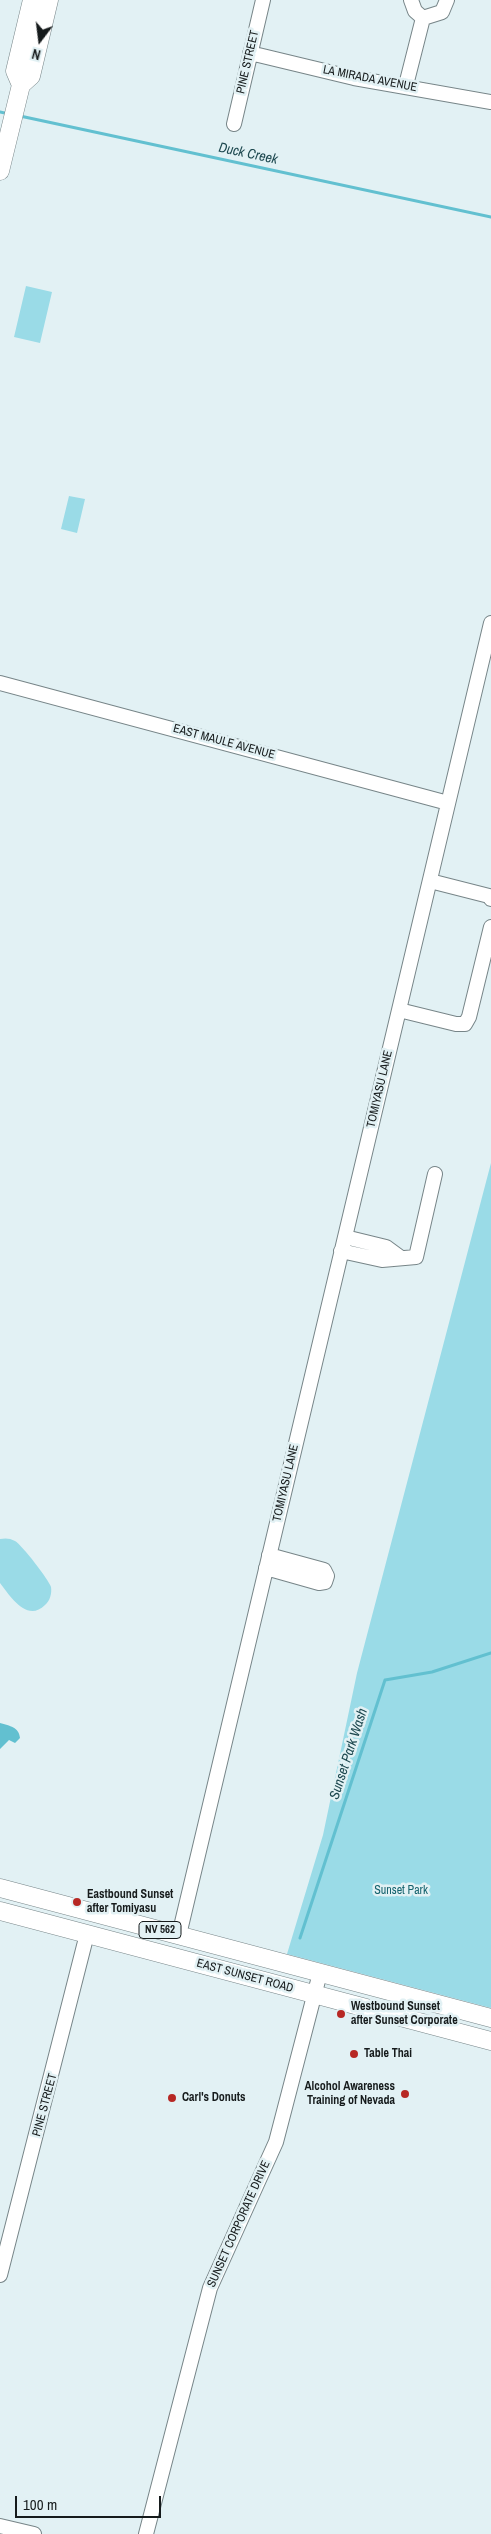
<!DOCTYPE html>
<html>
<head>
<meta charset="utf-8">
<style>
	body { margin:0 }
	#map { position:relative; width:491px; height:2534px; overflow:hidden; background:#e2f1f4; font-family:"Archivo Narrow",sans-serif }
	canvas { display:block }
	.north { position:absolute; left:15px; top:15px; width:50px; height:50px; -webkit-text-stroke:4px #e2f1f4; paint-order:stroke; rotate:195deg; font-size:14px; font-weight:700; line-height:20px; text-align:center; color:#161b1c }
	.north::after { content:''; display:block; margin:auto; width:18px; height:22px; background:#161b1c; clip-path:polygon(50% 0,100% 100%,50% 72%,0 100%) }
	.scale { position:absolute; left:15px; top:2496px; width:146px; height:22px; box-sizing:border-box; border:2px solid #161b1c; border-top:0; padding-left:6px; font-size:15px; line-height:18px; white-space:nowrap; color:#161b1c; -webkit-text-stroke:4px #e2f1f4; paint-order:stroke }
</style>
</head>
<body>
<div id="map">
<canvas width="491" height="2534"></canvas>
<div class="north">N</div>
<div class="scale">100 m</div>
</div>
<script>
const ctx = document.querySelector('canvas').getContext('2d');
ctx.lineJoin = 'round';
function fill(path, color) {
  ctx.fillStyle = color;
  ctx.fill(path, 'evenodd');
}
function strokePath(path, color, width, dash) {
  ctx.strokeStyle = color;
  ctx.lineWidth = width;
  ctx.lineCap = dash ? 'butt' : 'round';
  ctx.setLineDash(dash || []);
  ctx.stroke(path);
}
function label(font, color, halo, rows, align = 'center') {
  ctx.font = font + ' "Archivo Narrow",sans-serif';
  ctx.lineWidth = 5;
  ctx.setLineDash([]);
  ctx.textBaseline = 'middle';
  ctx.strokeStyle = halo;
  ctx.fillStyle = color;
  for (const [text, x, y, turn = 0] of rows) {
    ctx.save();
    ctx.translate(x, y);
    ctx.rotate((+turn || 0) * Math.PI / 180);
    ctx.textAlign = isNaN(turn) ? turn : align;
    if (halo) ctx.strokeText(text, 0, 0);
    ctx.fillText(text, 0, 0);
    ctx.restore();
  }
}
fill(new Path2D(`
	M26,286L52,292L40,343L14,337Z
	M69,496L85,499L77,533L61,529Z
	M491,1163V2008L287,1954L323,1835L357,1673Z
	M0,1539C5,1538 10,1538 15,1541C22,1545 49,1580 51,1587C52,1593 50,1601 45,1605C27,1623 10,1596 0,1583Z`), '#9adbe7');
fill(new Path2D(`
	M0,1723C10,1726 19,1727 20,1738L15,1743L9,1740L0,1749Z`), '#62c0d0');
strokePath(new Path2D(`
	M0,112L9,114
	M20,116L491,217
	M300,1938L385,1680L432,1672L491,1653`), '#62c0d0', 3);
const minor = new Path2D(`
	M411,0L415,11L423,18L442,12L447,0
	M250,53L354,78L491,102
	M406,85L423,18
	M234,124L263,0
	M0,683L448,803
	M430,881L489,896L491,899
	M399,1010L456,1024H465L469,1017L491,927
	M345,1237L386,1247L401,1258
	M341,1251L382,1260L416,1257L435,1174
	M266,1568L319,1583L325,1582L327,1576L324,1570L269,1555
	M179,1935L491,623
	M0,2275L87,1934
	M0,2526L34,2534
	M146,2534L210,2288L276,2142L320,1973`);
const major = new Path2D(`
	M21,85L15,71L32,0
	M0,171L21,85L31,76L49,0
	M0,1888L491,2018
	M0,1911L491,2041`);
strokePath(minor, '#778588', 16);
strokePath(major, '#778588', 19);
strokePath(minor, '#fff', 14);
strokePath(major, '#fff', 18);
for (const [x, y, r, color] of [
	[77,1902,5,"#b72824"],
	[341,2014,5,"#b72824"],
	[354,2054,5,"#b72824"],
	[405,2094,5,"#b72824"],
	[172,2098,5,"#b72824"]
]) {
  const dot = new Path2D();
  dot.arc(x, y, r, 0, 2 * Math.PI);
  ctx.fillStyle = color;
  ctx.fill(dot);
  strokePath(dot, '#e2f1f4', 2);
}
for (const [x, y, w] of [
	[160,1930,42]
]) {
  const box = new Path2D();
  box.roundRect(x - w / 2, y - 8.5, w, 17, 4);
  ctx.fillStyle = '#e2f1f4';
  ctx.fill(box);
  strokePath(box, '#161b1c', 1);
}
label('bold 11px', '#161b1c', null, [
	["NV 562",160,1930]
]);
label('12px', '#161b1c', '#e2f1f4', [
	["PINE STREET",248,62,-77],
	["LA MIRADA AVENUE",370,79,11],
	["EAST MAULE AVENUE",224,742,15],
	["TOMIYASU LANE",380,1089,-77],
	["TOMIYASU LANE",286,1483,-77],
	["EAST SUNSET ROAD",245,1976,15],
	["PINE STREET",45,2105,-75],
	["SUNSET CORPORATE DRIVE",239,2224,-66]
]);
label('12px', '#15636e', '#e2f1f4', [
	["Sunset Park",401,1891]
]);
label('bold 12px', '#161b1c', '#e2f1f4', [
	["Eastbound Sunset",87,1895],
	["after Tomiyasu",87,1909],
	["Westbound Sunset",351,2007],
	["after Sunset Corporate",351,2021],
	["Table Thai",364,2054],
	["Alcohol Awareness",395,2087,"right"],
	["Training of Nevada",395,2101,"right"],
	["Carl's Donuts",182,2098]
], 'left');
label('italic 14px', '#1d484f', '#e2f1f4', [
	["Duck Creek",248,154,12],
	["Sunset Park Wash",349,1754,-72]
]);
</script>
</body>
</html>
